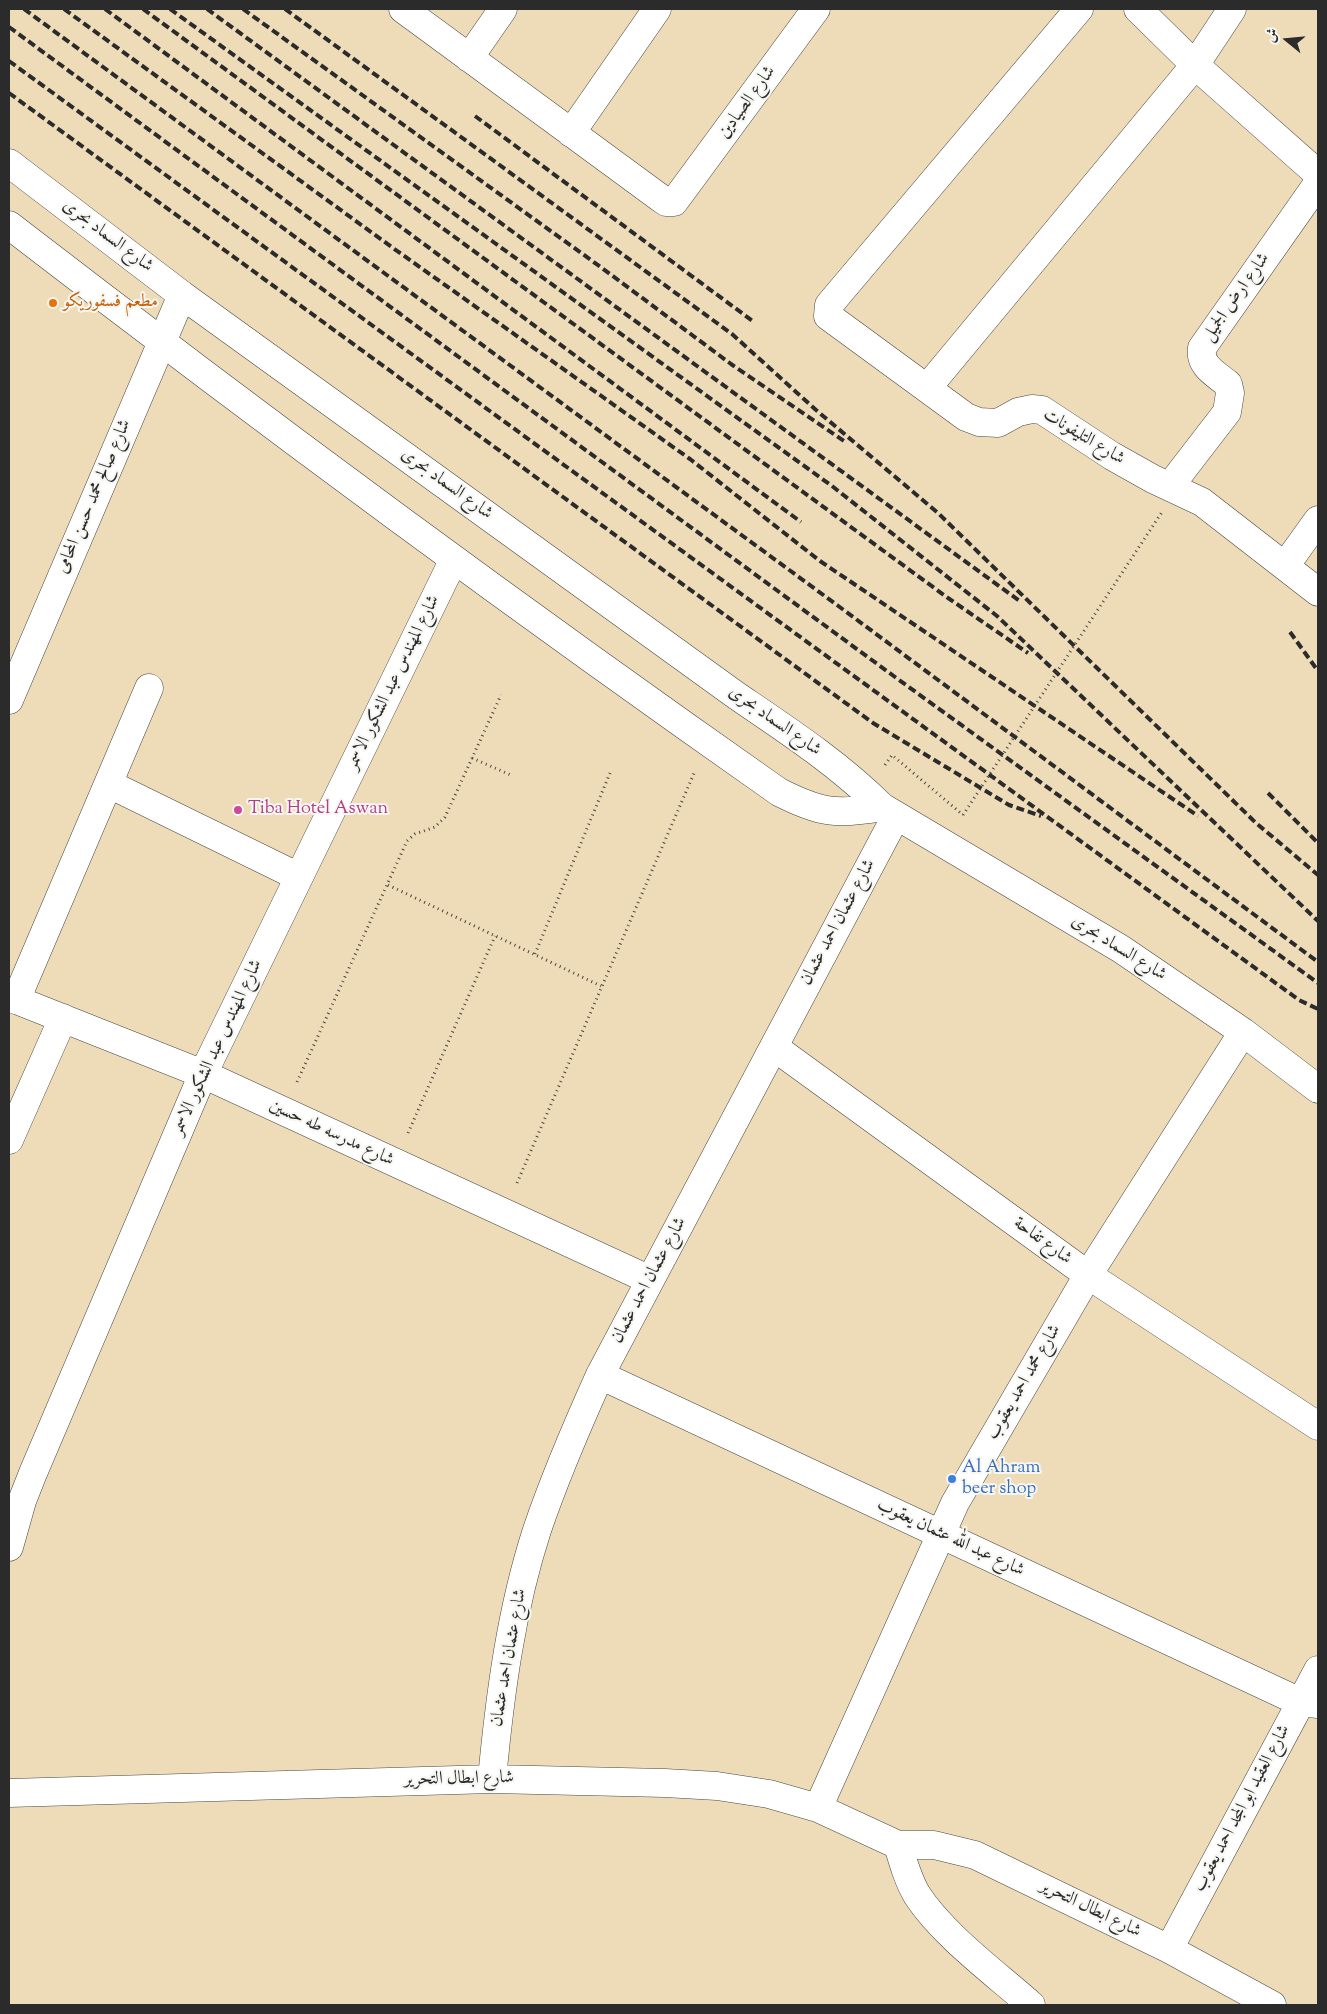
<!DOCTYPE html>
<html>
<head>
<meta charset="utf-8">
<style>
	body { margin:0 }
	#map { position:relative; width:1327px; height:2014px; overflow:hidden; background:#eedcb9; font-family:"Sorts Mill Goudy",Amiri,serif }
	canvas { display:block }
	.frame { position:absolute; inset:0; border:10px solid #2b2b2b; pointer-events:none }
	.north { position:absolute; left:1262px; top:15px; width:50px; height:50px; -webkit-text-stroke:4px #f6f6f2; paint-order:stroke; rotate:287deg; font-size:14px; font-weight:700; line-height:20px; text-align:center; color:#2b2b2b }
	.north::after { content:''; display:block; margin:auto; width:18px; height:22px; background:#2b2b2b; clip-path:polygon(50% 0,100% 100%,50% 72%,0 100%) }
</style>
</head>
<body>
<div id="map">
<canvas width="1327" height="2014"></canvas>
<div class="frame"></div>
<div class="north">ش</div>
</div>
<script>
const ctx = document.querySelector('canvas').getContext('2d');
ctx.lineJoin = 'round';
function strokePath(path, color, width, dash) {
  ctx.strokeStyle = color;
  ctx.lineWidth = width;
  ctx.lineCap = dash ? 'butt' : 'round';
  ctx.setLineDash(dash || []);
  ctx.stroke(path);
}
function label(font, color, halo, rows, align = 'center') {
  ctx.font = font + ' "Sorts Mill Goudy",Amiri,serif';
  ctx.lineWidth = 4;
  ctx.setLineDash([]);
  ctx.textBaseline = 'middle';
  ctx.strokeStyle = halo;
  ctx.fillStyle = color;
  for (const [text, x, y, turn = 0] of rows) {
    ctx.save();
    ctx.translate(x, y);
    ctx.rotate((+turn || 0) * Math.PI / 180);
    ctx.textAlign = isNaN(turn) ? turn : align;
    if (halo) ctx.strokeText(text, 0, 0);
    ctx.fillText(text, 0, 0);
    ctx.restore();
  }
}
const minor = new Path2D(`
	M403,9L659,197L666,202H674L816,9
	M1079,9L829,305L828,316L966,417L979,422L998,423L1018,412L1032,409L1042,410L1112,456L1153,479L1202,502L1318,592
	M1138,9L1195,65L1318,174
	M469,58L503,9
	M571,133L657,9
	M9,163L182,295L737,696C787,730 839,764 882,807L1121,949L1243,1032L1318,1089
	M9,225C262,420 518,609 779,792C820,813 837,815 882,807
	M927,388L1195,65L1232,9
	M1170,486L1227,412L1230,393L1228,384C1216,374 1199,366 1202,348L1318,183
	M1285,566L1318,520
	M9,700L182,295
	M109,784L299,877
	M9,997L203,1074L650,1280
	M16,1000L149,688
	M774,1047L1088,1275L1318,1426
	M9,1140L63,1018
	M600,1375L1300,1702L1318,1704
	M9,1547L22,1501L33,1473L203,1074L454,559
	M492,1779C500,1694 511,1610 537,1530C555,1477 577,1426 600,1375L896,816
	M9,1793L492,1779L665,1783L717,1786L769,1794L818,1808L898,1845H934L975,1855L1169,1949L1272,2005
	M818,1808L955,1503L1088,1275L1243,1032
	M898,1845C903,1862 908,1880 917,1895C943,1935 995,1973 1031,2005
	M1169,1949L1318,1670`);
strokePath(minor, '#484640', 29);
strokePath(new Path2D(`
	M472,758L513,776
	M885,765L892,755L963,815
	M388,885L601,986
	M535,954L610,773
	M297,1082L407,841L415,834L435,827L445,817L501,695
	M408,1133L495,936
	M517,1183L695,771`), '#484640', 3, [1, 4]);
strokePath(minor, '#fff', 28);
strokePath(new Path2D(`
	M24,9L837,605L1318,962
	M64,9L393,248L690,459L820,561L1198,816
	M105,9L801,522
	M143,9L948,598L1028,653
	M170,9L832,486L997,616L1318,921
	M207,9L1021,602
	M243,9L602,268L731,364L844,441
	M285,9L732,334L816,410L938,513L1256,823L1318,875
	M9,27L895,677L1318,983
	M9,61L1299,1000L1318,1009
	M9,93L873,723L1009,805L1041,816
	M475,116L754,322
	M1290,632L1318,671
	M1268,793L1318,843`), '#2b2b2b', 4, [8, 4]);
strokePath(new Path2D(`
	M963,815L1162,512`), '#484640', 3, [1, 4]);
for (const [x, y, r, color] of [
	[53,303,5,"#e8710a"],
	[238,810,5,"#d1479c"],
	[952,1479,5,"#3f7fe0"]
]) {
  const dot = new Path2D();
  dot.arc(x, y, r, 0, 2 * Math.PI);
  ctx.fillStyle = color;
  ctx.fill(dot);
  strokePath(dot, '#f6f6f2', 2);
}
label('18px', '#2b2b2b', '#f6f6f2', [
	["شارع الصيادين",748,103,-54],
	["شارع السماد بحرى",107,237,37],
	["شارع ارض الجميل",1237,298,-55],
	["شارع التليفونات",1083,438,31],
	["شارع السماد بحرى",446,485,36],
	["شارع صالح محمد حسن المحامى",95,497,-67],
	["شارع المهندس عبد الشكور الاسمر",394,683,-64],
	["شارع السماد بحرى",774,722,35],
	["شارع عثمان احمد عثمان",839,923,-62],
	["شارع السماد بحرى",1118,949,32],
	["شارع المهندس عبد الشكور الاسمر",218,1048,-65],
	["شارع مدرسه طه حسين",331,1134,25],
	["شارع تفاحة",1042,1242,36],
	["شارع عثمان احمد عثمان",650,1281,-62],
	["شارع محمد احمد يعقوب",1025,1383,-60],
	["شارع عبد الله عثمان يعقوب",950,1539,25],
	["شارع عثمان احمد عثمان",510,1658,-80],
	["شارع ابطال التحرير",459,1780,-1],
	["شارع العقيد ابو المجد احمد يعقوب",1243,1809,-62],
	["شارع ابطال التحرير",1090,1910,26]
]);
label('18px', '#c56008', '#f6f6f2', [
	["مطعم فسفوريكو",63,303]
], 'left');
label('18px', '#b23c85', '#f6f6f2', [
	["Tiba Hotel Aswan",248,810]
], 'left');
label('18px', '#366cbe', '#f6f6f2', [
	["Al Ahram",962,1469],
	["beer shop",962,1490]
], 'left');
</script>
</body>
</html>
